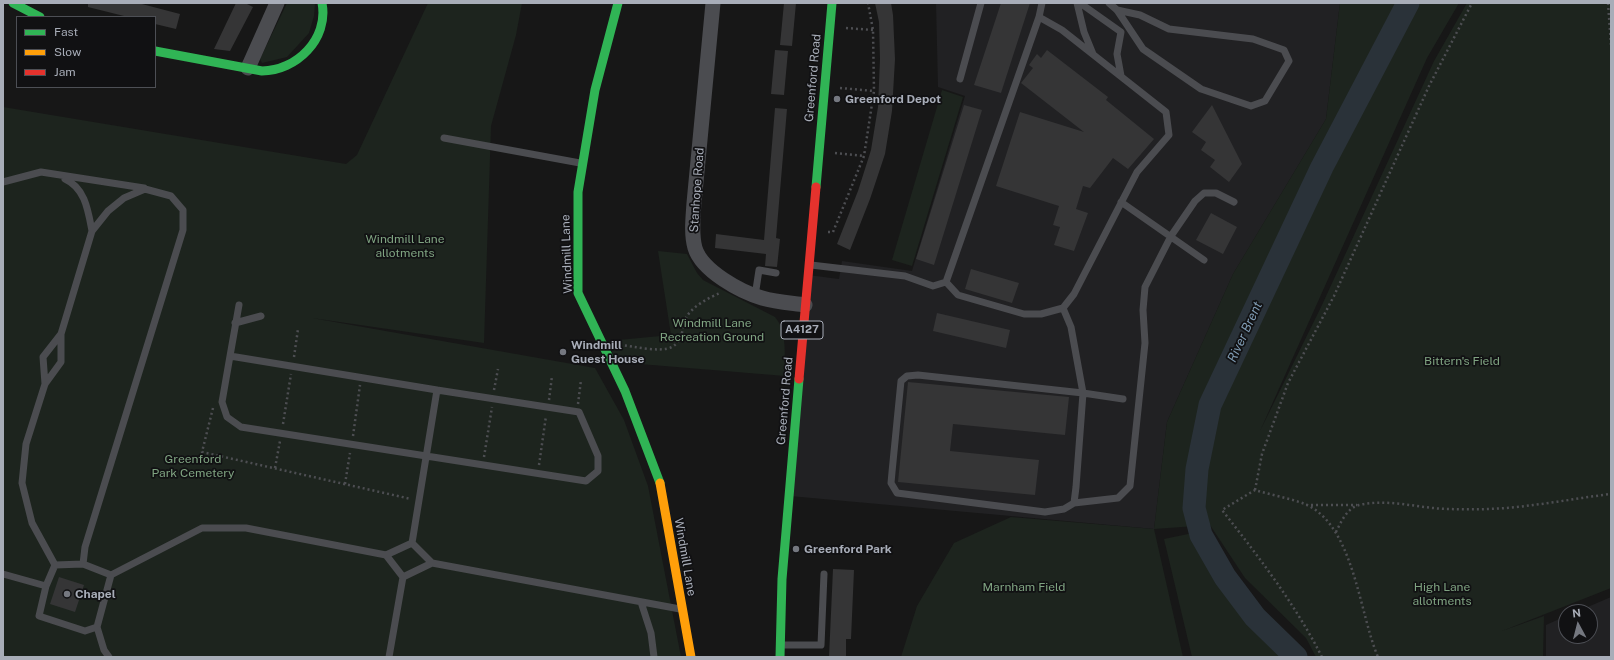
<!DOCTYPE html>
<html>
<head>
<meta charset="utf-8">
<style>
	body { margin:0 }
	#map { position:relative; width:1614px; height:660px; overflow:hidden; background:#171717; font-family:"Public Sans",sans-serif }
	canvas { display:block }
	.frame { position:absolute; inset:0; border:4px solid #a8adb8; pointer-events:none }
	.legend { position:absolute; left:16px; top:16px; width:140px; height:72px; box-sizing:border-box; background:#111113; border:1px solid #4d4f55; margin:0; padding:5px 7px; list-style:none; font-size:12px; color:#a8adb8 }
	.legend li { display:flex; align-items:center; gap:8px; height:20px }
	.legend b { width:20px; border:1px solid #4d4f55 }
	.north { position:absolute; left:1558px; top:604px; width:40px; height:40px; box-sizing:border-box; background:#111113; border:1px solid #4d4f55; border-radius:50%; rotate:353deg; font-size:11px; font-weight:700; line-height:16px; text-align:center; color:#a8adb8 }
	.north::after { content:''; display:block; margin:auto; width:14px; height:18px; background:#757880; clip-path:polygon(50% 0,100% 100%,50% 72%,0 100%) }
</style>
</head>
<body>
<div id="map">
<canvas width="1614" height="660"></canvas>
<div class="frame"></div>
<ul class="legend">
<li><b style="height:5px;background:#30b455"></b>Fast</li>
<li><b style="height:5px;background:#ff9f0a"></b>Slow</li>
<li><b style="height:5px;background:#e5322d"></b>Jam</li>
</ul>
<div class="north">N</div>
</div>
<script>
const ctx = document.querySelector('canvas').getContext('2d');
ctx.lineJoin = 'round';
function fill(path, color) {
  ctx.fillStyle = color;
  ctx.fill(path, 'evenodd');
}
function strokePath(path, color, width, dash) {
  ctx.strokeStyle = color;
  ctx.lineWidth = width;
  ctx.lineCap = dash ? 'butt' : 'round';
  ctx.setLineDash(dash || []);
  ctx.stroke(path);
}
function label(font, color, halo, rows, align = 'center') {
  ctx.font = font + ' "Public Sans",sans-serif';
  ctx.lineWidth = 3.5;
  ctx.setLineDash([]);
  ctx.textBaseline = 'middle';
  ctx.strokeStyle = halo;
  ctx.fillStyle = color;
  for (const [text, x, y, turn = 0] of rows) {
    ctx.save();
    ctx.translate(x, y);
    ctx.rotate((+turn || 0) * Math.PI / 180);
    ctx.textAlign = isNaN(turn) ? turn : align;
    if (halo) ctx.strokeText(text, 0, 0);
    ctx.fillText(text, 0, 0);
    ctx.restore();
  }
}
fill(new Path2D(`
	M936,3H1340L1326,119L1233,274L1167,422L1154,529L790,496L808,275L839,279L842,261L912,271L965,96L938,87Z
	M1611,597V657H1546V625L1566,616V636H1590V612H1576Z`), '#212123');
fill(new Path2D(`
	M287,3H315L314,16L309,33L287,57L262,63L260,59Z
	M428,3H522L516,35L491,126L484,343L312,318L595,368L624,420L648,486L681,657H3V107L346,164L357,155Z
	M1340,3H1459L1427,58L1260,431L1322,305L1434,61L1467,3H1611V588L1502,631L1544,616L1543,657H1316L1306,638L1245,578L1210,525L1154,529L1183,657H901L917,606L954,543L1011,517L1154,529L1167,422L1233,274L1326,119Z
	M942,90L963,97L912,266L892,260Z
	M658,251L687,254L697,273L703,280L775,317C788,332 784,357 785,376L616,362L608,341L671,335Z
	M1193,533L1235,602L1289,657H1192L1164,539Z`), '#1d241e');
strokePath(new Path2D(`
	M1296,657L1255,617L1225,577L1201,535L1194,508L1197,469L1210,405L1322,167L1408,3`), '#2a3239', 23);
fill(new Path2D(`
	M88,3H138L180,14L176,29L155,24V17H128L88,7Z
	M236,3H245L253,7L230,51L214,49Z
	M784,3H796L792,46L780,45Z
	M875,3H891L893,15L895,59L892,111L885,154L870,199L850,250L837,244L858,191L871,150L878,107L880,59L879,22Z
	M1001,3H1030L1001,93L974,85Z
	M775,50L788,51L784,95L771,94Z
	M1047,50L1108,97L1106,100L1154,139L1128,169L1113,158L1090,188L1083,186L1076,209L1088,213L1074,251L1054,245L1060,227L1053,225L1059,206L996,186L1020,112L1084,132L1021,83L1033,68L1029,65L1037,54L1041,58Z
	M964,105L982,110L934,265L916,259Z
	M1212,105L1242,164L1229,182L1210,167L1215,160L1201,150L1206,142L1192,132Z
	M775,108L787,109L776,238L780,239L777,267L765,266L766,254L715,248L716,234L764,240Z
	M1211,213L1237,227L1223,254L1196,240Z
	M971,269L1019,283L1012,303L965,289Z
	M937,313L1010,330L1006,348L933,331Z
	M908,382L1069,397L1065,435L953,424L950,451L1039,460L1035,495L898,482Z
	M833,569L854,570L851,639H846V657H829Z
	M59,577L84,585L75,612L50,604Z`), '#353536');
strokePath(new Path2D(`
	M1608,3L1611,45
	M846,28L873,30
	M840,88L874,91
	M835,153L864,156
	M828,232H833L864,156L874,91L873,30L868,3
	M620,345C633,346 660,353 672,347C684,340 681,329 686,318C691,307 710,297 720,293
	M294,357L298,329
	M494,390L498,369
	M549,400L552,376
	M578,404L581,380
	M213,408L202,452L411,499
	M283,424L291,374
	M353,436L360,385
	M484,457L492,407
	M539,465L546,416
	M275,468L280,441
	M345,484L350,453
	M1255,490L1262,454L1288,383L1334,296L1429,86L1472,3
	M1306,505H1357
	M1336,532C1341,522 1347,508 1359,505C1390,498 1420,509 1450,509C1477,510 1506,509 1533,505C1559,502 1585,497 1611,494
	M1322,657C1295,604 1259,557 1222,510L1255,490C1271,495 1289,498 1305,504C1354,525 1359,613 1378,657`), '#4d4e52', 2.5, [2, 3]);
strokePath(new Path2D(`
	M1077,3L1084,32L1093,54
	M1080,3L1121,32L1117,54L1121,76
	M1109,3L1117,10L1143,49L1201,89L1251,106L1265,101L1289,61L1284,50L1253,39L1169,29L1140,15L1117,10
	M960,79L981,3
	M444,138L580,163
	M65,179C85,188 88,210 92,231
	M3,182L41,172L144,188
	M1121,202L1204,260
	M811,265L905,276L933,286L946,282L1039,17L1042,3
	M946,282L958,295L1024,314H1041L1063,308L1074,294L1137,172L1169,135L1166,112L1062,30L1039,17
	M755,296L759,270L776,273
	M239,305L230,356L437,390L412,543
	M1063,308L1071,327L1083,393L1076,487L1074,503L1064,509L1045,512L897,493L891,483L892,472L901,381L907,376L918,375L1083,393L1123,399
	M235,323L261,316
	M230,356L222,402L227,417L241,427L586,481L598,471V456L579,412L437,390
	M45,384L43,357L61,334
	M1074,503L1118,498L1130,486L1145,343L1143,310L1145,287L1171,236L1195,201L1204,193H1216L1234,202
	M386,555L412,543L432,563
	M55,565L32,523L22,483L26,444L45,384L61,362V334L92,231L108,211L124,198L145,189L171,196L183,210V230L85,547L83,564
	M3,574L46,586
	M641,602L651,633L654,657
	M97,627L85,631L39,616L46,586L55,565L83,564L111,575
	M782,645H821L824,574
	M109,657L104,650L97,627L111,575L202,528H246L386,555L403,577L432,563L680,609
	M389,657L403,577`), '#4b4c50', 7);
strokePath(new Path2D(`
	M713,3L694,203C693,218 691,234 695,248C702,271 741,292 762,298C776,302 791,303 805,305
	M248,68L277,3`), '#4b4c50', 15);
strokePath(new Path2D(`
	M13,3L40,17
	M618,3L595,90L578,192V293L625,391L660,483
	M155,51L262,71C296,71 329,39 322,3
	M816,187L832,3
	M780,657L782,579L799,379`), '#30b455', 9);
strokePath(new Path2D(`
	M660,483L691,657`), '#ff9f0a', 9);
strokePath(new Path2D(`
	M799,379L816,187`), '#e5322d', 9);
for (const [x, y, r, color] of [
	[837,99,4,"#757880"],
	[563,352,4,"#757880"],
	[796,549,4,"#757880"],
	[67,594,4,"#757880"]
]) {
  const dot = new Path2D();
  dot.arc(x, y, r, 0, 2 * Math.PI);
  ctx.fillStyle = color;
  ctx.fill(dot);
  strokePath(dot, '#111113', 1.5);
}
for (const [x, y, w] of [
	[802,330,42]
]) {
  const box = new Path2D();
  box.roundRect(x - w / 2, y - 9, w, 18, 3);
  ctx.fillStyle = '#111113';
  ctx.fill(box);
  strokePath(box, '#a8adb8', 1);
}
label('bold 11px', '#a8adb8', null, [
	["A4127",802,330]
]);
label('12px', '#a8adb8', '#111113', [
	["Greenford Road",813,78,-85],
	["Stanhope Road",697,190,-86],
	["Windmill Lane",567,254,-92],
	["Greenford Road",785,401,-85],
	["Windmill Lane",685,557,80]
]);
label('bold 12px', '#a8adb8', '#111113', [
	["Greenford Depot",845,99],
	["Windmill",571,345],
	["Guest House",571,359],
	["Greenford Park",804,549],
	["Chapel",75,594]
], 'left');
label('12px', '#7fa381', '#111113', [
	["Windmill Lane",405,239],
	["allotments",405,253],
	["Windmill Lane",712,323],
	["Recreation Ground",712,337],
	["Bittern's Field",1462,361],
	["Greenford",193,459],
	["Park Cemetery",193,473],
	["Marnham Field",1024,587],
	["High Lane",1442,587],
	["allotments",1442,601]
]);
label('italic 13px', '#7f9bb3', '#111113', [
	["River Brent",1245,332,-65]
]);
</script>
</body>
</html>
